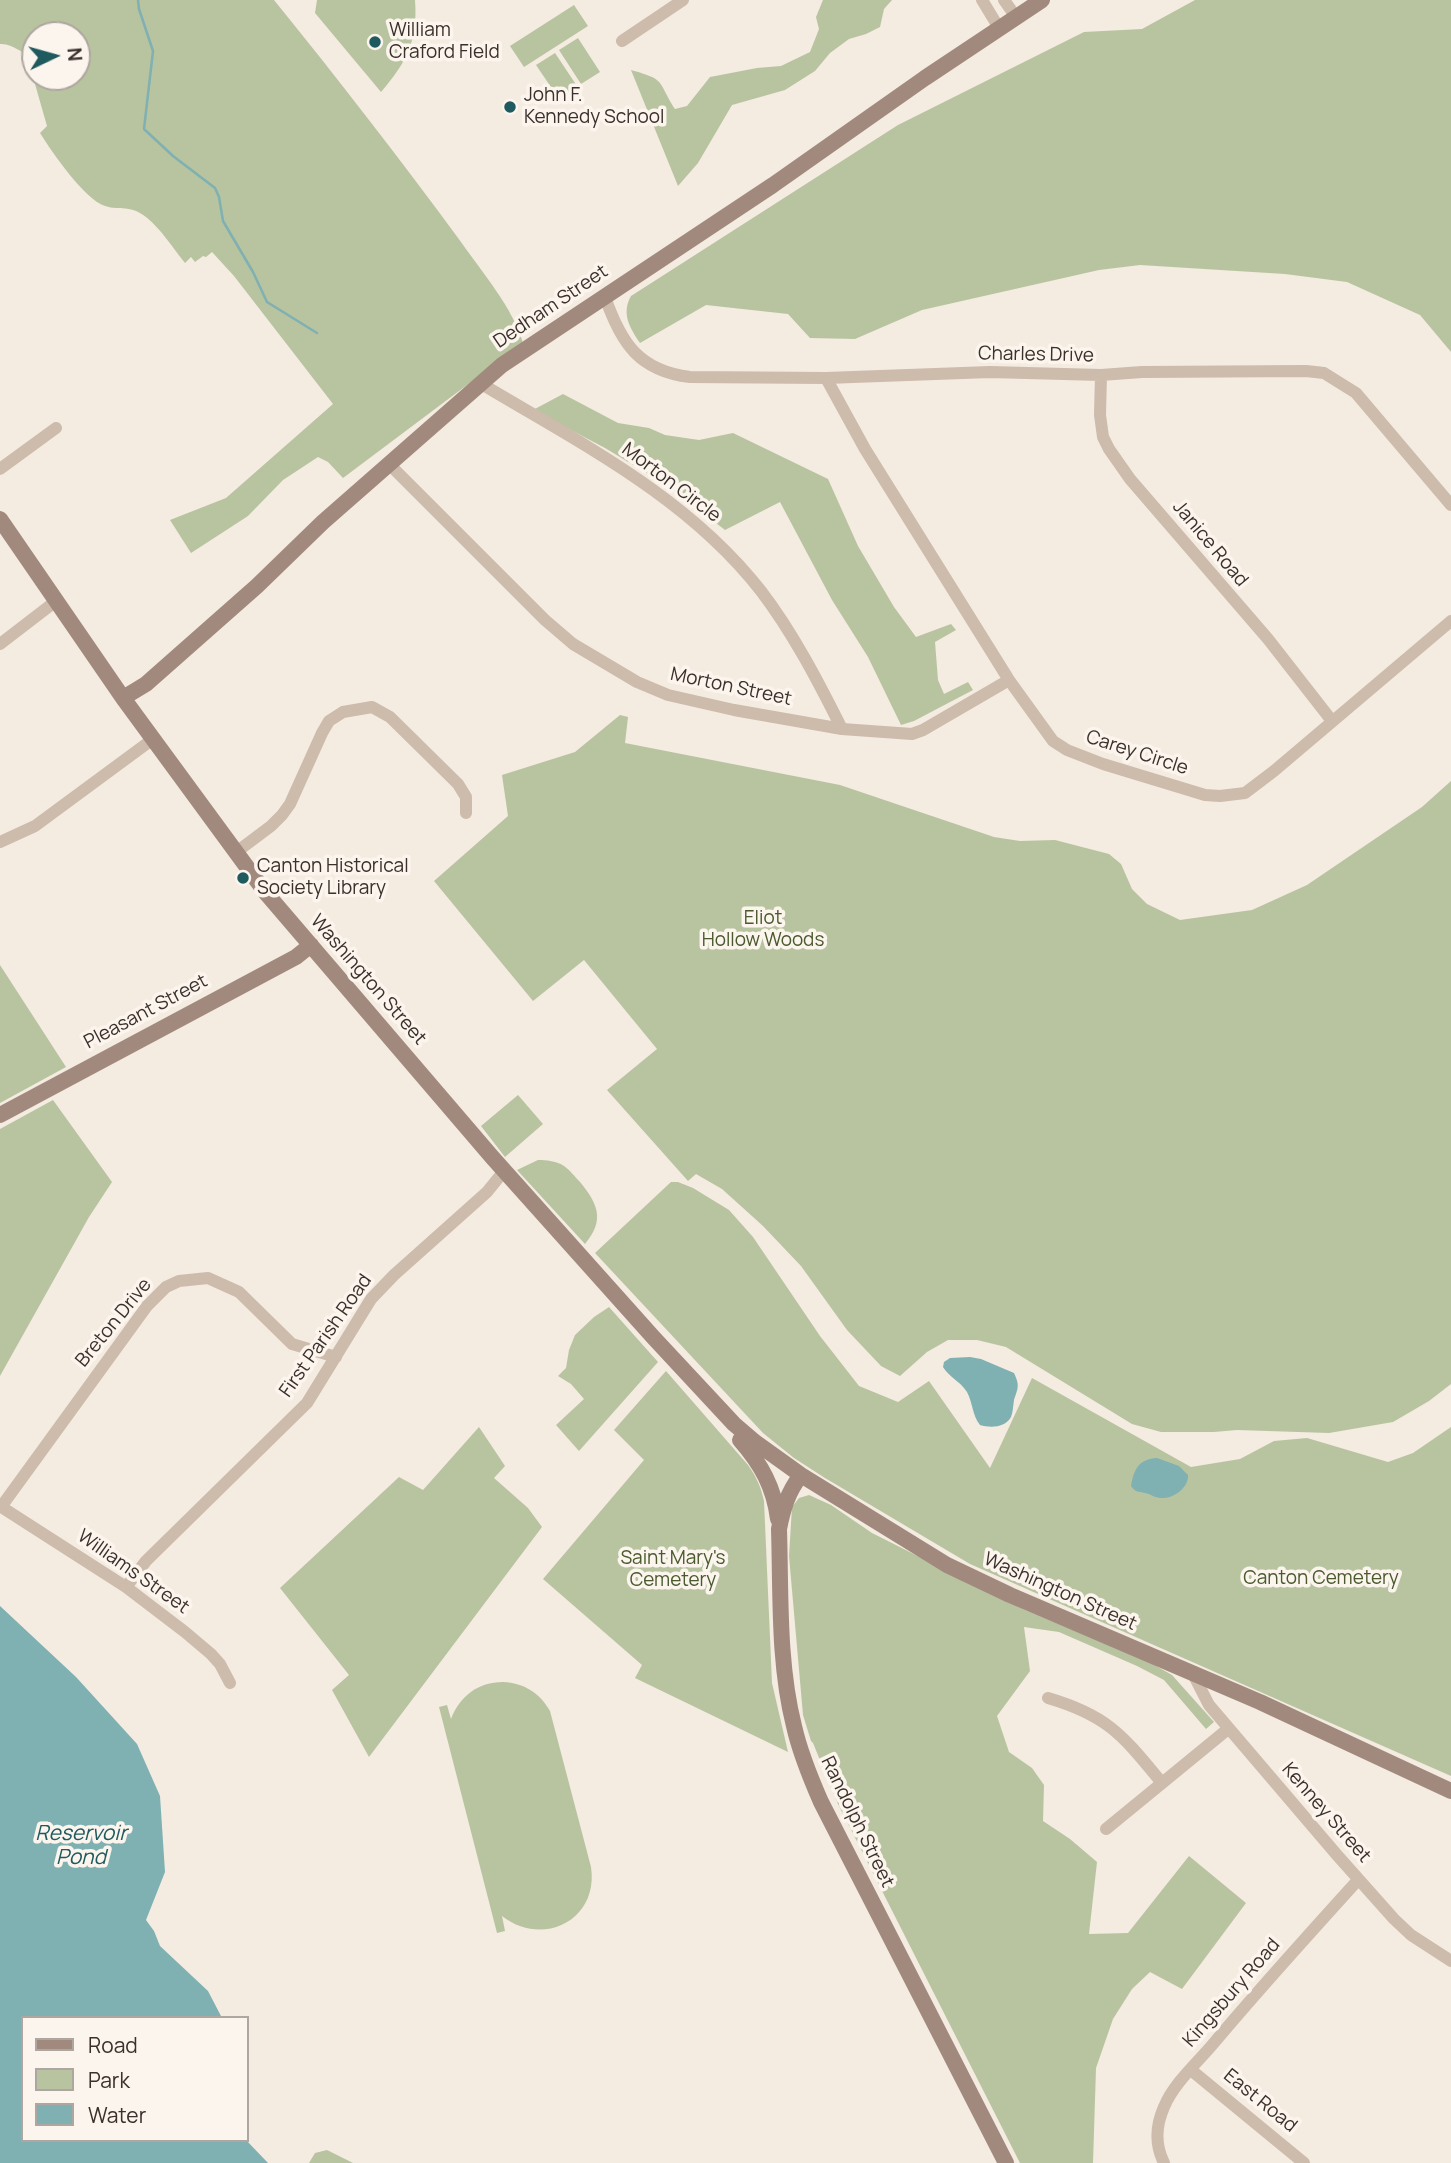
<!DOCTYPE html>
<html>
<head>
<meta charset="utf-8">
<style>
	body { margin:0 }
	#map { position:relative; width:1451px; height:2163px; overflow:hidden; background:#f4ebe1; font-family:Manrope,sans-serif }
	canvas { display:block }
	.legend { position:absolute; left:21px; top:2016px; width:228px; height:126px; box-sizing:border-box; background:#fbf5ee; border:2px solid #aea6a0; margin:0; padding:9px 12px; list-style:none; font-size:21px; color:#3b302b }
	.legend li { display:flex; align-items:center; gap:14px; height:35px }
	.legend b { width:35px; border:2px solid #aea6a0 }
	.north { position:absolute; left:21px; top:21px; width:70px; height:70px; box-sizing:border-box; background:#fbf5ee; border:2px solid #aea6a0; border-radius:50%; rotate:85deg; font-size:19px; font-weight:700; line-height:28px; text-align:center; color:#3b302b }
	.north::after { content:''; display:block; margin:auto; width:24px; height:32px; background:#1f5a5e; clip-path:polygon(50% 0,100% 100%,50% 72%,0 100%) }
</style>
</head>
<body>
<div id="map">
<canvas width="1451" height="2163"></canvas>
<ul class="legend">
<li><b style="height:9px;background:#a18a7d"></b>Road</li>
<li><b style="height:19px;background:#b8c4a0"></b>Park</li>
<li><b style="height:19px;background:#7fb0b2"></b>Water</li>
</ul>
<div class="north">N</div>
</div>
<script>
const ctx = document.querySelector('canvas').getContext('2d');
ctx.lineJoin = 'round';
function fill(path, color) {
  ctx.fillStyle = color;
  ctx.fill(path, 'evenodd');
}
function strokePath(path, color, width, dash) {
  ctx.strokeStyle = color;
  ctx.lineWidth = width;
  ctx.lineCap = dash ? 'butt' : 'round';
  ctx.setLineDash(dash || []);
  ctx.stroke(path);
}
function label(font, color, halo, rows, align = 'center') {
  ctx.font = font + ' Manrope,sans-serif';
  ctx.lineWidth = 7;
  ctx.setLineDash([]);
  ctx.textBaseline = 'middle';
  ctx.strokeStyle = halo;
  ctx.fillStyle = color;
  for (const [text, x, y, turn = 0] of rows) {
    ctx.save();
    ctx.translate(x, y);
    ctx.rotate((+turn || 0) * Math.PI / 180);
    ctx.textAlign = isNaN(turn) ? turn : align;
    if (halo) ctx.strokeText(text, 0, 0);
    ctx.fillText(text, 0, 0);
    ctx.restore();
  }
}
fill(new Path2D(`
	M0,0H274C338,79 401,160 461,242C482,272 513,308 523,343L343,478L328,462L318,457L283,480L248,516L191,553L170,520L226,498L333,404L234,276L212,252L206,257L203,256L195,262L191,257L185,263C173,248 161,229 146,217C129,204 121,211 105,206C84,199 52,152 40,133L47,126L35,84L47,77H77V35H35V55C22,56 14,43 0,44Z
	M317,0H415C418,40 407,62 381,92L315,13Z
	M823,0H892L884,9L880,27L866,34L849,39L830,53L815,71L785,90L732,105L698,163L678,186L631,70C667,80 657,81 675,109L687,106L710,77L757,68L781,66L810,52L819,29L816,17Z
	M1195,0H1451V352L1420,315L1347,282L1285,274L1140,265L1099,270L922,310L855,339L810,338L788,314L706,305L640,343C630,328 621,314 631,296L898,125L1084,32L1142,29Z
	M574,5L588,26L524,67L510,46Z
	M578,38L600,72L581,84L559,50Z
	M555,53L577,86L559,99L536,65Z
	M563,394L618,423L649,428L665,435L699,440L733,433L828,479L858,546L894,607L916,637L951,624L956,630L935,642L938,680L944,694L968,682L973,690L914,721L901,725L868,657L832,600L780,502L725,530L668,486L605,448L533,410Z
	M620,715L628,717L625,743L840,785L994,837L1020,841L1055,840L1109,854L1121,864L1132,889L1147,904L1180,920L1252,910L1307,885L1422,807L1451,781V1384L1429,1401L1393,1422L1329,1433L1237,1430L1214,1432H1161L1132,1424L1006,1347L977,1340H948L927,1352L900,1376L881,1366L847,1330L801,1266L763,1226L722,1189L696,1174L688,1181L607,1090L657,1049L584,960L533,1001L434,881L508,816L502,775L575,752Z
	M0,965L66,1067L0,1103Z
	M518,1095L543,1124L505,1157L481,1126Z
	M53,1100L112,1182L89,1217L0,1376V1129Z
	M538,1160C546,1160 557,1161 564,1166C570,1170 575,1177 580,1182C598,1204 605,1220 585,1244L517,1170Z
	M671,1182H678L693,1188L729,1210L753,1237L820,1336L859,1386L898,1402L929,1381L990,1468L1032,1378L1191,1467L1240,1459L1274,1441L1307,1438L1388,1462L1413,1453L1451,1427V1776L970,1564L825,1478L794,1458L763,1433L595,1253Z
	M609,1307L658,1362L579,1451L556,1425L584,1399L571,1384L558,1376L566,1368L569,1350L575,1335L594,1317Z
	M666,1371L748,1465C756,1476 761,1487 764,1501L772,1683L788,1752L635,1678L642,1665L543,1579L644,1460L614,1430Z
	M479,1427L505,1466L494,1478L528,1508L542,1527L369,1757L332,1690L349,1675L280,1588L399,1477L423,1490Z
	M809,1495L831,1505L872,1533L1025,1610L1151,1663L1172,1675L1214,1722L1206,1729L1164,1680L1137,1666L1059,1632L1024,1627L1030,1671L997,1716L1009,1752L1032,1768L1044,1785L1043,1821L1070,1839L1097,1862L1089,1934L1128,1933L1189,1856L1246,1903L1182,1989L1150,1972L1132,1989L1113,2019L1096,2068L1093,2163H1020L838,1804L813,1743L811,1741L803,1715L789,1556L792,1507L799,1498Z
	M503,1682C524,1683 540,1693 550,1711L591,1867C599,1920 543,1948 502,1916L505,1931L497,1933L439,1707L447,1705L451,1719C460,1696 478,1682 503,1682Z
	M327,2150L353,2163H309L315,2153Z`), '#b8c4a0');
fill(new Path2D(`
	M970,1357L981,1359L1014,1373C1020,1386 1018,1388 1014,1400C1013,1406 1013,1412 1011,1417C1005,1428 990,1428 980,1425C972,1415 973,1403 967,1392C960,1381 949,1377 943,1367L944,1362L950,1358Z
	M1157,1458L1179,1466L1188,1475C1189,1487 1174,1499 1161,1498C1155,1498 1151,1494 1145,1493C1138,1491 1136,1493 1131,1486C1134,1469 1139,1459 1157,1458Z
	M0,1606L76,1677L137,1744L160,1796L165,1872L146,1920L154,1931L160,1946L208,1991L222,2018H23V2140H246L268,2163H0Z`), '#7fb0b2');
strokePath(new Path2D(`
	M138,0L139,9L153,51L144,129L173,156L215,188L219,197L223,221L253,272L267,302L317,333`), '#7fb0b2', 2.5);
strokePath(new Path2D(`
	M982,0L999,28
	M1004,0L1016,17
	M622,41L683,0
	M605,297C621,343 639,371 690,377L826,378L990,372L1101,375L1142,372L1306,371L1324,373L1356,393L1451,505
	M1101,375L1100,415L1103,437L1109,449L1130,479L1268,639L1332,721
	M826,378L865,449L1009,680L1053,741L1067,750L1103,764L1205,795L1220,796L1245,793L1274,771L1451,621
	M480,383C580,443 688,497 761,591C793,633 818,681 842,729
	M390,465L545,620L573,644L637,682L668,695L734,710L842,729L912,734L923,730L1009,680
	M0,469L56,428
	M0,644L56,601
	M0,842L35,826L153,739
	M235,853L271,826L282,815L290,804L322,733L329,721L343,712L372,707L390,717L458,784L466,797V813
	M0,1506L126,1587L185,1632L211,1654L220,1664L230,1683
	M1,1507L147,1306L166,1287L179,1281L208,1278L239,1292L292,1344L336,1357
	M126,1587L146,1561L307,1403L371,1299L394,1275L487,1192L504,1171
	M1192,1672L1209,1705L1337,1855L1394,1919L1411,1935L1451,1961
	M1048,1698C1109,1716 1123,1736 1162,1783
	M1106,1829L1228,1729
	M1191,2070L1304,2163
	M1164,2163C1155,2145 1156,2125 1164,2107C1174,2083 1197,2063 1213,2044C1260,1988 1309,1934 1358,1880`), '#cdbbac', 12);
strokePath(new Path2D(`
	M0,519L123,698L266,893L492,1157L653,1337L734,1424L755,1442L801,1475L947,1565L1010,1595L1260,1702L1451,1791
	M123,698L146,684L257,586L323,522L502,365L773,185L925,78L1042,0
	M0,1115L296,957L311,945
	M740,1440C761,1464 774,1487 778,1519
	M801,1475C788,1492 783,1508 779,1529C781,1594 778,1663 794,1726C800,1753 810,1777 821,1802L1006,2163`), '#a18a7d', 16);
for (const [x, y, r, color] of [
	[375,42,7,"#1f5a5e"],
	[510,107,7,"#1f5a5e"],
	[243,878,7,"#1f5a5e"]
]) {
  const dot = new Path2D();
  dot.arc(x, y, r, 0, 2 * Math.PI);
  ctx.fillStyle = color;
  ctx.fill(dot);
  strokePath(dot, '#fbf5ee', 2.5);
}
label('19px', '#3b302b', '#fbf5ee', [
	["William",389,31],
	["Craford Field",389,53],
	["John F.",524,96],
	["Kennedy School",524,118],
	["Canton Historical",257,867],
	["Society Library",257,889]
], 'left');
label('19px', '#3b302b', '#fbf5ee', [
	["Dedham Street",551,307,-34],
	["Charles Drive",1036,355,1],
	["Morton Circle",671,483,37],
	["Janice Road",1210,544,50],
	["Morton Street",731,687,12],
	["Carey Circle",1137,753,18],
	["Washington Street",368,980,49],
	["Pleasant Street",146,1012,-28],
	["Breton Drive",114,1323,-51],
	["First Parish Road",326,1336,-55],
	["Williams Street",133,1572,35],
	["Washington Street",1060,1592,24],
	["Kenney Street",1326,1813,49],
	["Randolph Street",857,1822,64],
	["Kingsbury Road",1232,1993,-49],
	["East Road",1260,2101,39]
]);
label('19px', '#4a5a2e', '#fbf5ee', [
	["Eliot",763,919],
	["Hollow Woods",763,941],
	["Saint Mary's",673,1559],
	["Cemetery",673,1581],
	["Canton Cemetery",1321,1579]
]);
label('italic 21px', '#1f5a5e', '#fbf5ee', [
	["Reservoir",81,1834],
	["Pond",81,1858]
]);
</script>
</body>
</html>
